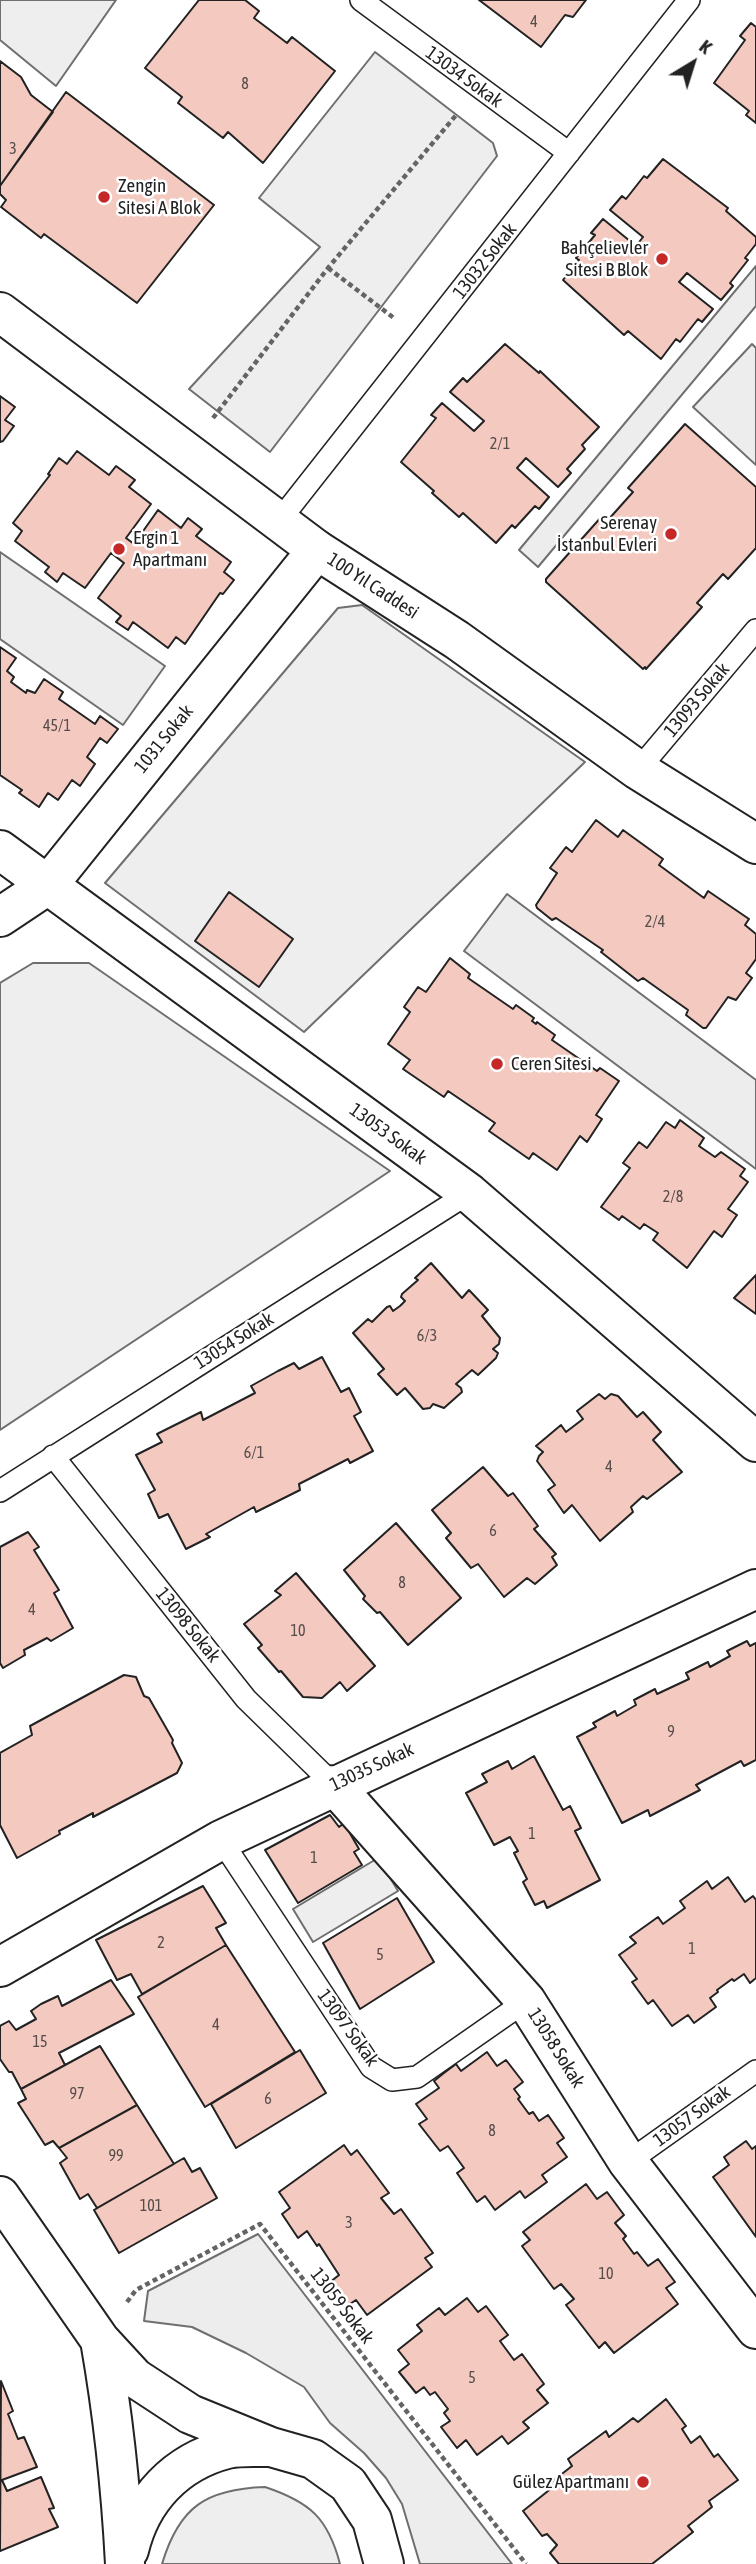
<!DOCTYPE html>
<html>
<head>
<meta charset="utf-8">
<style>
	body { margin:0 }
	#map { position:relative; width:756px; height:2564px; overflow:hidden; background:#fff; font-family:"Asap Condensed",sans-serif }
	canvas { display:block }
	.north { position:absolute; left:658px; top:28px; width:70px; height:70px; -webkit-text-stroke:5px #fff; paint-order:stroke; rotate:38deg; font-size:19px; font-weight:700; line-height:28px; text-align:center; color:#222 }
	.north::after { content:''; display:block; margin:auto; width:24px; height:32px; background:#222; clip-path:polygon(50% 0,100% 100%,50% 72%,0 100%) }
</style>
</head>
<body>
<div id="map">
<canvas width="756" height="2564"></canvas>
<div class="north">K</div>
</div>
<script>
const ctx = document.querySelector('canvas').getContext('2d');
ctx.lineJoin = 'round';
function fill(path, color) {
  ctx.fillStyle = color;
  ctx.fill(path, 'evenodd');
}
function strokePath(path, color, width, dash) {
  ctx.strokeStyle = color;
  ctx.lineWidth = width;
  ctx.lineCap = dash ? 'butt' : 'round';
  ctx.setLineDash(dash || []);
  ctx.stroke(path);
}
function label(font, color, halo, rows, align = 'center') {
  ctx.font = font + ' "Asap Condensed",sans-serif';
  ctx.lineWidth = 5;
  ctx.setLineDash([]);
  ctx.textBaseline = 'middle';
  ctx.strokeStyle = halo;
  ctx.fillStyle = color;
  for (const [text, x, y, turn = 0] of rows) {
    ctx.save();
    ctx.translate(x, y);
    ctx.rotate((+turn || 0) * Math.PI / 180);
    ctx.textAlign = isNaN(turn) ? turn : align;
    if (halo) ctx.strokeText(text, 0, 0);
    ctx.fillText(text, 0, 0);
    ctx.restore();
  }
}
const green = new Path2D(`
	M0,0H116L56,86L0,40Z
	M375,52L493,143L497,156L270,452L189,389L320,247L259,198Z
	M362,605L585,762L304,1032L105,883L338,608Z
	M33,963H89L390,1171L0,1430V983Z
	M378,1858L398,1891L313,1942L293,1909Z
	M265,2487C310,2502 328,2518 340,2564H162C179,2507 206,2489 265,2487Z`);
fill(green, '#eee');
strokePath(green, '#6f6f6f', 2);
const parking = new Path2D(`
	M756,266V306L538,567L519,550Z
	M752,344L756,348V465L693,407Z
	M0,552L165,666L123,725L0,639Z
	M507,894L756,1080V1169L464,951Z
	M258,2234L512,2564H420L402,2504L386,2478L364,2453L330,2423L304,2387L246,2353L192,2327L144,2321L148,2291Z`);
fill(parking, '#ededed');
strokePath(parking, '#6f6f6f', 2);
const building = new Path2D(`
	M199,0H245L259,11L254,18L266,27L287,43L292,37L335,71L263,163L228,132L223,138L178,103L182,97L145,68Z
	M479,0H586L573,17L565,15L541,47Z
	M751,23L756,27V123L746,115L749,111L714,83L745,40L740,36Z
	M0,61L21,77L31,95L53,112L0,186Z
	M66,92L214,205L137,303L44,234L41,238L1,207L6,200L0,194V186Z
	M663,159L728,208L726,211L756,237V244L745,258L748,260L730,283L733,286L721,300L687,273L679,282L713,309L702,322L698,319L680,342L676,339L661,359L628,331L624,335L563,280L579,260L576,258L595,235L591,233L603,219L636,246L643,237L610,210L622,196L626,199L644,176L647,178Z
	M505,344L539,373L540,371L599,427L582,445L585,449L567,469L571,473L558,487L526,458L517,468L549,497L539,509L535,506L515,528L512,525L496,543L463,513L459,517L432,493L434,491L401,462L436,418L431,415L442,403L474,431L484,421L450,392L463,378L467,382Z
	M0,396L15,407L5,420L14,426L3,441L0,442Z
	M685,424L756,487V548L728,579L723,574L697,603L702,607L646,669L645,667L643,669L546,582V579L603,515L608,520L633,492L628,488Z
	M77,451L109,475L116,466L135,480L129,487L151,504L126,538L134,544L158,510L181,528L188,518L202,529L196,536L231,562L224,572L234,580L223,594L220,593L185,644L176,637L168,648L133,622L128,630L116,622L121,616L98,598L124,563L111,553L85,588L63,573L57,582L45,572L49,567L15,541L22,531L13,523L50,475L48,474L59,458L67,464Z
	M0,647L16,658L7,671L14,677L11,682L26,693L27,690L35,693L44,679L63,692L59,699L95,724L100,716L118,729L107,743L100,738L87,757L95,764L80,786L72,780L58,800L48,793L39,807L19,793L22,790L0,775Z
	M596,820L618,837L623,830L663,859L659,865L704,898L708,891L749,919L745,925L756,934V959L746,973L752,978L736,1000L728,997L706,1028H703L686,1015L688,1010L643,978L638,981L601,952L603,950L556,918L552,920L537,908L536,905L557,873L550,868L566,847L572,852Z
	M229,892L293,939L259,987L195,941Z
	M450,958L470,974L468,978L513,1009L516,1005L534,1018L532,1021L536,1024L537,1022L555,1035L552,1040L597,1071L600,1068L619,1081L596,1115L602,1119L587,1142L580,1136L557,1170L533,1153L529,1159L489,1131L495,1123L448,1091L444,1097L403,1069L410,1060L388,1044L410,1012L404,1007L418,987L426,992Z
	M680,1120L704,1138L699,1146L715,1157L721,1152L745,1169L740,1176L748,1182L728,1209L737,1215L724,1234L722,1237L714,1231L687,1268L653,1240L658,1233L644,1224L640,1229L622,1216L619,1220L601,1207L630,1168L623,1163L639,1142L647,1148L666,1122L675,1128Z
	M431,1263L462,1298L469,1290L488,1310L482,1316L500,1338L499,1344L493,1349L498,1353L496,1358L478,1375L472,1370L456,1384L461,1388L462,1392L444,1408L433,1404L430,1408L423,1409L405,1388L397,1395L378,1374L384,1369L353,1333L368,1319L372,1322L387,1307L390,1306L393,1311L400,1306L405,1301L401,1297L402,1294L418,1280L415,1278Z
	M756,1275V1314L734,1298Z
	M322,1357L341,1392L349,1388L361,1412L354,1416L373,1451L350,1463L348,1459L299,1484L300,1490L256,1512L254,1507L206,1534L210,1537L186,1549L168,1514L159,1518L148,1494L155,1490L136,1455L162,1442L157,1434L201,1412L203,1420L255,1393L251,1386L278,1371L294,1363L299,1369Z
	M599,1394L605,1399L611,1394L618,1396L637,1417L643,1412L661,1432L653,1440L682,1472L647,1499L643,1496L631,1507L633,1512L600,1541L572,1505L564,1513L548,1490L555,1485L537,1461L539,1456L543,1452L536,1446L561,1425L566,1432L583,1419L577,1411Z
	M483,1467L508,1496L513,1493L538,1526L534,1529L556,1554L552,1557L557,1565L535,1584L527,1578L504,1597L478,1564L471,1568L446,1538L451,1533L432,1510Z
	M396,1523L461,1598L408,1645L380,1612L377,1613L363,1599L365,1596L344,1570Z
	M28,1532L39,1547L34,1550L59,1590L54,1593L73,1628L51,1641L47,1638L24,1650L25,1655L3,1668L0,1663V1547Z
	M296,1573L375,1666L347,1691L340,1682L322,1698L303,1697L281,1671L279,1672L258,1648L262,1645L244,1624L281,1595L275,1591Z
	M747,1641L750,1646L756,1643V1760L744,1766L741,1761L696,1785L700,1790L650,1816L648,1810L622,1823L577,1737L596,1727L593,1723L615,1711L617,1716L636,1705L634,1700L655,1689L657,1694L689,1679L686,1673L708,1662L710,1667L730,1656L727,1651Z
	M124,1675L136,1677L144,1696L149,1698L173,1740L172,1743L182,1763L177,1773L93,1817V1813L59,1831L60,1834L17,1858L0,1825V1753L32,1735L30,1726Z
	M534,1756L563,1810L570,1806L581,1828L575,1831L600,1880L547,1908L544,1901L535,1905L523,1882L527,1879L514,1853L518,1851L510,1837L494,1845L466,1793L487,1782L482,1774L508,1761L512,1769Z
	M330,1815L339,1827L344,1823L359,1849L354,1852L362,1865L298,1903L265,1850Z
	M728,1877L745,1902L753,1896L756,1900V1978L750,1983L744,1974L734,1981L732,1979L717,1990L718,1992L710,1998L716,2007L694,2023L688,2015L672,2026L653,2000L648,2004L632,1982L637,1979L619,1955L636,1943L630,1937L658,1917L663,1924L685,1908L680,1901L707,1881L712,1889Z
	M203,1886L226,1923L216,1928L226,1945L142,1994L131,1974L117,1980L96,1940Z
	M397,1898L434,1962L360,2009L323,1943Z
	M226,1945L295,2052L205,2107L138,1997Z
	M111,1980L134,2014L59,2053L65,2065L21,2089L12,2072H9L0,2059V2026L9,2021L16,2030L36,2019L31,2011L41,2004L58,1996L62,2006Z
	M100,2046L137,2105L59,2148L53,2141L45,2145L18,2103L26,2099L21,2089Z
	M300,2050L326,2093L236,2148L211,2104Z
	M487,2052L497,2066L506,2060L523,2082L514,2089L520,2097L518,2099L529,2114L533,2112L539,2121L548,2115L564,2138L557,2143L567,2157L542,2175L547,2182L525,2198L520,2191L495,2210L485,2196L477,2202L457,2173L464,2168L448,2146L440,2151L419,2124L427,2119L416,2104L439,2088L434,2081L444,2073L456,2064L461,2071Z
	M137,2105L174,2164L97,2208L88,2194L80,2199L60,2163L67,2158L59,2148Z
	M746,2141L752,2149L756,2146V2237L713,2177L729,2165L724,2157Z
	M344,2145L351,2155L357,2150L389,2193L381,2198L394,2214L401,2209L433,2253L425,2258L432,2267L367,2315L356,2300L347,2306L329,2283L339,2275L319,2244L317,2246L307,2231L298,2238L282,2214L290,2208L279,2192Z
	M184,2158L192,2172L200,2168L217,2198L119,2253L94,2210Z
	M586,2184L597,2199L607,2192L624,2215L615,2223L626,2236L623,2239L634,2254L637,2252L648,2266L658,2259L675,2282L666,2288L678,2304L614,2353L605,2342L599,2348L566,2305L574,2299L561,2284L554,2289L522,2246L530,2240L523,2232Z
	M467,2298L478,2312L486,2306L508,2335L500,2341L514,2360L522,2354L544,2384L537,2390L548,2403L523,2422L529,2428L508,2444L502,2436L477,2455L466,2440L457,2448L441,2427L450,2421L444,2413L448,2409L435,2392L430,2395L424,2387L416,2393L399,2372L409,2364L398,2350L422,2331L417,2325L439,2308L445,2315Z
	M1,2381L13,2411L8,2414L18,2439L24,2437L37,2467L2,2480L7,2491L41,2477L54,2508L49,2509L58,2527L0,2551Z
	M666,2399L686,2426L682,2429L691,2443L700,2436L714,2457L718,2454L738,2480L709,2501L712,2507L688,2526L693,2532L652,2564H559L550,2553L557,2545L547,2534L542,2536L523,2511L553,2487L549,2484L572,2466L568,2459L606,2431L609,2437L633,2418L638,2422Z`);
fill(building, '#f3c9c0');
strokePath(building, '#222', 2);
const service = new Path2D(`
	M361,0L569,153
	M279,521L689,0
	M638,770L756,630
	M53,1456L246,1699L334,1785
	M0,1491L469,1193
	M221,1840L371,2067L392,2080L417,2077L526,2001
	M628,2162L756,2071`);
const minor = new Path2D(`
	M0,850L469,1193L756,1442
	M0,917L48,885L317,550
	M334,1785L526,2001L628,2162L756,2329
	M0,1967L221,1840L756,1589`);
const tertiary = new Path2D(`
	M0,312L317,550L457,640L638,770L756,844
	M0,2196L100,2340L135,2378L190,2414L271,2447L313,2459L348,2484L372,2520L384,2564
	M100,2340C113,2414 121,2488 125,2564
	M129,2550C141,2499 176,2462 227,2449C239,2446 254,2447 266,2447`);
strokePath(service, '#222', 24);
strokePath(minor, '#222', 42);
strokePath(tertiary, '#222', 42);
strokePath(new Path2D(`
	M328,268L394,318
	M213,418L328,268L457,114
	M127,2302L136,2290L260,2224L526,2564`), '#646464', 4.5, [5, 3.5]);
strokePath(service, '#fff', 21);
strokePath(minor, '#fff', 38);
strokePath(tertiary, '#fff', 38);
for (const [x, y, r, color] of [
	[104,197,7,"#c62828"],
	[662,259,7,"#c62828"],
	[671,534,7,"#c62828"],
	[119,549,7,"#c62828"],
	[497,1064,7,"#c62828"],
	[643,2482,7,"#c62828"]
]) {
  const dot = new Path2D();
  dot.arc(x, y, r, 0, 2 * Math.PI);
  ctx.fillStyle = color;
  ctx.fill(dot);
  strokePath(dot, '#fff', 2.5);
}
label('16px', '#564c4a', null, [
	["4",534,22],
	["8",245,84],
	["3",13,149],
	["2/1",500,444],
	["45/1",57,726],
	["2/4",655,922],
	["2/8",673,1197],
	["6/3",427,1336],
	["6/1",254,1453],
	["4",609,1467],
	["6",493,1531],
	["8",402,1583],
	["4",32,1610],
	["10",298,1631],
	["9",671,1732],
	["1",532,1834],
	["1",314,1858],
	["2",161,1943],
	["1",692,1949],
	["5",380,1955],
	["4",216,2025],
	["15",40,2042],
	["97",77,2094],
	["6",268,2099],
	["8",492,2131],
	["99",116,2156],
	["101",151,2206],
	["3",349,2223],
	["10",606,2274],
	["5",472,2378]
]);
label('19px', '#222', '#fff', [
	["13034 Sokak",464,77,36],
	["13032 Sokak",485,261,-52],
	["100 Yıl Caddesi",373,586,33],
	["13093 Sokak",697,700,-50],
	["1031 Sokak",164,739,-51],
	["13053 Sokak",388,1134,36],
	["13054 Sokak",234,1341,-32],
	["13098 Sokak",188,1625,51],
	["13035 Sokak",372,1767,-25],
	["13097 Sokak",348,2028,54],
	["13058 Sokak",556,2048,58],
	["13057 Sokak",692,2116,-36],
	["13059 Sokak",342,2306,52]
]);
label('19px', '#222', '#fff', [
	["Zengin",118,186],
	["Sitesi A Blok",118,208],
	["Bahçelievler",648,248,"right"],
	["Sitesi B Blok",648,270,"right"],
	["Serenay",657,523,"right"],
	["İstanbul Evleri",657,545,"right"],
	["Ergin 1",133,538],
	["Apartmanı",133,560],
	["Ceren Sitesi",511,1064],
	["Gülez Apartmanı",629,2482,"right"]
], 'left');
</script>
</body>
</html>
